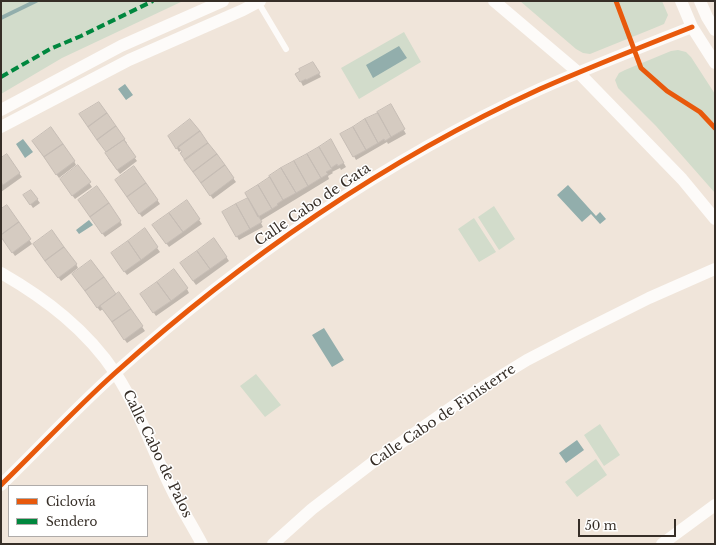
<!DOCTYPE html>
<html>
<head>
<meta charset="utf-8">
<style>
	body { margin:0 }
	#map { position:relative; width:716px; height:545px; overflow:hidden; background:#f0e5da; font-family:"Libre Baskerville",serif }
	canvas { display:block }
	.frame { position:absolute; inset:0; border:2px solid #362e27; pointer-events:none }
	.legend { position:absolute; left:8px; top:485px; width:140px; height:52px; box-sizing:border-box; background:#fff; border:1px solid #afaba9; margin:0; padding:5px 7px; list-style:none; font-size:12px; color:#362e27 }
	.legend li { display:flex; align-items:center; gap:8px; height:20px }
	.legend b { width:20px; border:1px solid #afaba9 }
	.scale { position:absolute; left:578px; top:519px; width:98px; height:18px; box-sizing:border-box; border:2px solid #362e27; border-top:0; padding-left:5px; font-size:12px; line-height:14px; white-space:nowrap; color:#362e27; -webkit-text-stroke:3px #fff; paint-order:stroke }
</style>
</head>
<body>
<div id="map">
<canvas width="716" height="545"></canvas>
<div class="frame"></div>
<ul class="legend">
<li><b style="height:5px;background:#e8590c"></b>Ciclovía</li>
<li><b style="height:5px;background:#00873e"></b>Sendero</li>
</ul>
<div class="scale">50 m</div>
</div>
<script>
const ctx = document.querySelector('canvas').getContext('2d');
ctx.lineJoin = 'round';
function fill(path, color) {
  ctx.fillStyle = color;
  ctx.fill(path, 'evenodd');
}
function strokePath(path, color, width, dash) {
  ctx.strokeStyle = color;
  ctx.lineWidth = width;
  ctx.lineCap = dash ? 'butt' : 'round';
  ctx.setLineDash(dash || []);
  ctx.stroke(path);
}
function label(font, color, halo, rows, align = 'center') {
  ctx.font = font + ' "Libre Baskerville",serif';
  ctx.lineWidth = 3;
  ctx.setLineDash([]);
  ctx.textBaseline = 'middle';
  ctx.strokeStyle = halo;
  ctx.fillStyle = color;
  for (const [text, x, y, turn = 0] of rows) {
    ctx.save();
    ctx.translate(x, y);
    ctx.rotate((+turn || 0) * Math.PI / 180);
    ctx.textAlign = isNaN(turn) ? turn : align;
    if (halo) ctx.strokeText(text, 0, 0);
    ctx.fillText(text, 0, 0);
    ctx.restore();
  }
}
fill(new Path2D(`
	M1,1H183L62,58L1,94Z
	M520,1H662L668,15L664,24L652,29L590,54L583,53L576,49Z
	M404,32L421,62L359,99L341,68Z
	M678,50L686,52L691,57L715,94V193L656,126L618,88L615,80L619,73L625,70L671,51Z
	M494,206L515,239L499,250L478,217Z
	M474,218L496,252L479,262L458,229Z
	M256,374L281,405L265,417L240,386Z
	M600,424L620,455L604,466L584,435Z
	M596,459L607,475L577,497L565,482Z`), '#d2dccb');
fill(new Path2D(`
	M399,46L407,58L373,78L366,65Z
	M125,84L133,95L126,100L118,89Z
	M23,139L33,152L25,158L16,144Z
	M568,185L596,216L600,212L606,219L600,224L591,214L582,222L557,195Z
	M89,220L93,225L79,234L76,230Z
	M324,328L344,360L332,367L312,335Z
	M577,440L584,450L566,463L559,453Z`), '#92aeac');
fill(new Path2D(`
	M313,63L321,77L303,86L297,74Z
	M390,106L406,134L388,144L387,142L356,160L342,134Z
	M82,118L124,139L127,143L125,144L137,161L120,174L108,158L110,156Z
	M190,120L236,182L213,199L188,164L183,153L181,150L179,152L170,136Z
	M331,141L346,167L341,170L340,168L332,172L333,173L328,176L329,179L260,221L263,227L239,240L223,213L249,198Z
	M35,145L74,161L76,165L59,178Z
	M6,156L22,177L1,192V159Z
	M78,167L92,187L75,199L63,183Z
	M134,167L160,204L142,217L118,184Z
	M27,199H37L40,203L33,208Z
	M186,202L202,224L169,247L156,229Z
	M81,204L120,221L122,225L105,237Z
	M6,206L32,244L15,256L1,236V210Z
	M144,230L160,252L127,275L114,257Z
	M214,239L229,261L196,285L183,267Z
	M37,248L76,264L78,268L61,281Z
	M91,261L116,296L119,294L145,331L127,343L103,309L100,311L76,278Z
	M187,289L189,293L156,316L144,298Z`), '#0003');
strokePath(new Path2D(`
	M1,18L36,1`), '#92aeac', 4);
const building = new Path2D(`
	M313,62L320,73L306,80V79L300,82L295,74L300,71L299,69Z
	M99,102L107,113L88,127L79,114Z
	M391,104L405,129L391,137L377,112Z
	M107,113L116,126L97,140L88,127Z
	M378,113L391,137L385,141L384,139L378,143L365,119Z
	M190,119L200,131L176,149L168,136Z
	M365,119L378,143L366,150L353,127Z
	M116,126L125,139L106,152L97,140Z
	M51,127L63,144L44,157L32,141Z
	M353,127L366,150L353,157L340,134Z
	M200,131L208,143L185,160L180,153L182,152L178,147Z
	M331,139L344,163L338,166L337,164L331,168L319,147Z
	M124,140L136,157L117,170L105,153Z
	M208,143L217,154L193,172L184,160Z
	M63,144L75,161L56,175L44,157Z
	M319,147L332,169L326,172L328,174L321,178L307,154Z
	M7,154L20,173L3,185L1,182V158Z
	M217,154L225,165L201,183L193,172Z
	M307,154L321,178L308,186L294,161Z
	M294,161L308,186L296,193L281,168Z
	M78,165L91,182L72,196L60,179Z
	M225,165L234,178L210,196L201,183Z
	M134,166L146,183L127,197L115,180Z
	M281,168L296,193L283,200L269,176Z
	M270,177L283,200L277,204L278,205L272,209L258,185Z
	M146,183L158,200L139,214L127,197Z
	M258,185L272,209L258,217L245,193Z
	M97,186L109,203L90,217L78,200Z
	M31,190L38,199L30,205L23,195Z
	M248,198L262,222L250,229L236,204Z
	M187,200L200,219L183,232L169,213Z
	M109,203L121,221L102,234L90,217Z
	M236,204L250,229L236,237L222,212Z
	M7,205L19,222L1,235V209Z
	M169,213L183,232L166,244L152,225Z
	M19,222L31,239L12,253L1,237V235Z
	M145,228L158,247L141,260L128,241Z
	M52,230L64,247L45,261L33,244Z
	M214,238L227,257L210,269L197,251Z
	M128,241L141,260L124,272L111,253Z
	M64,247L77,264L58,278L45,261Z
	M197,251L210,269L193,281L180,263Z
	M91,260L104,277L85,291L72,274Z
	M174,269L188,288L171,301L157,282Z
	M104,277L116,294L97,308L85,291Z
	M157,282L171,301L153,313L140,294Z
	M119,292L131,309L112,322L100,306Z
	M131,309L143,326L124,340L112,322Z`);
fill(building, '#d5cbc1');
strokePath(building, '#c6bdb5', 1);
strokePath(new Path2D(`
	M258,2L286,49`), '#fdfbf9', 6);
strokePath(new Path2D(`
	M494,1L579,73L682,179L715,219
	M681,1L692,27L715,63
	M700,1L707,17L715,30
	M1,110L121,46L223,1
	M1,127L129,60L243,10L260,1
	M1,273C46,299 87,330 116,374C140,411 154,455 174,494C183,511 193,527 202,544
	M1,485C39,448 75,409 115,373C241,260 386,159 540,89C590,67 641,47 692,27
	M273,544L312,509L372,463L465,398L527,360L579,333L649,298L715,269
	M662,544L715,505`), '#fdfbf9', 12);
strokePath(new Path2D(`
	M1,77L50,49L81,36L153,1`), '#00873e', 4, [8, 4]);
strokePath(new Path2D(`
	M616,1L641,68L667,91L700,112L715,128
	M1,485C39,448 75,409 115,373C241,260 386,159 540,89C590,67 641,47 692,27`), '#e8590c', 5);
label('14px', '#362e27', '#fff', [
	["Calle Cabo de Gata",313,205,-34],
	["Calle Cabo de Finisterre",443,416,-34],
	["Calle Cabo de Palos",157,454,64]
]);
</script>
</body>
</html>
